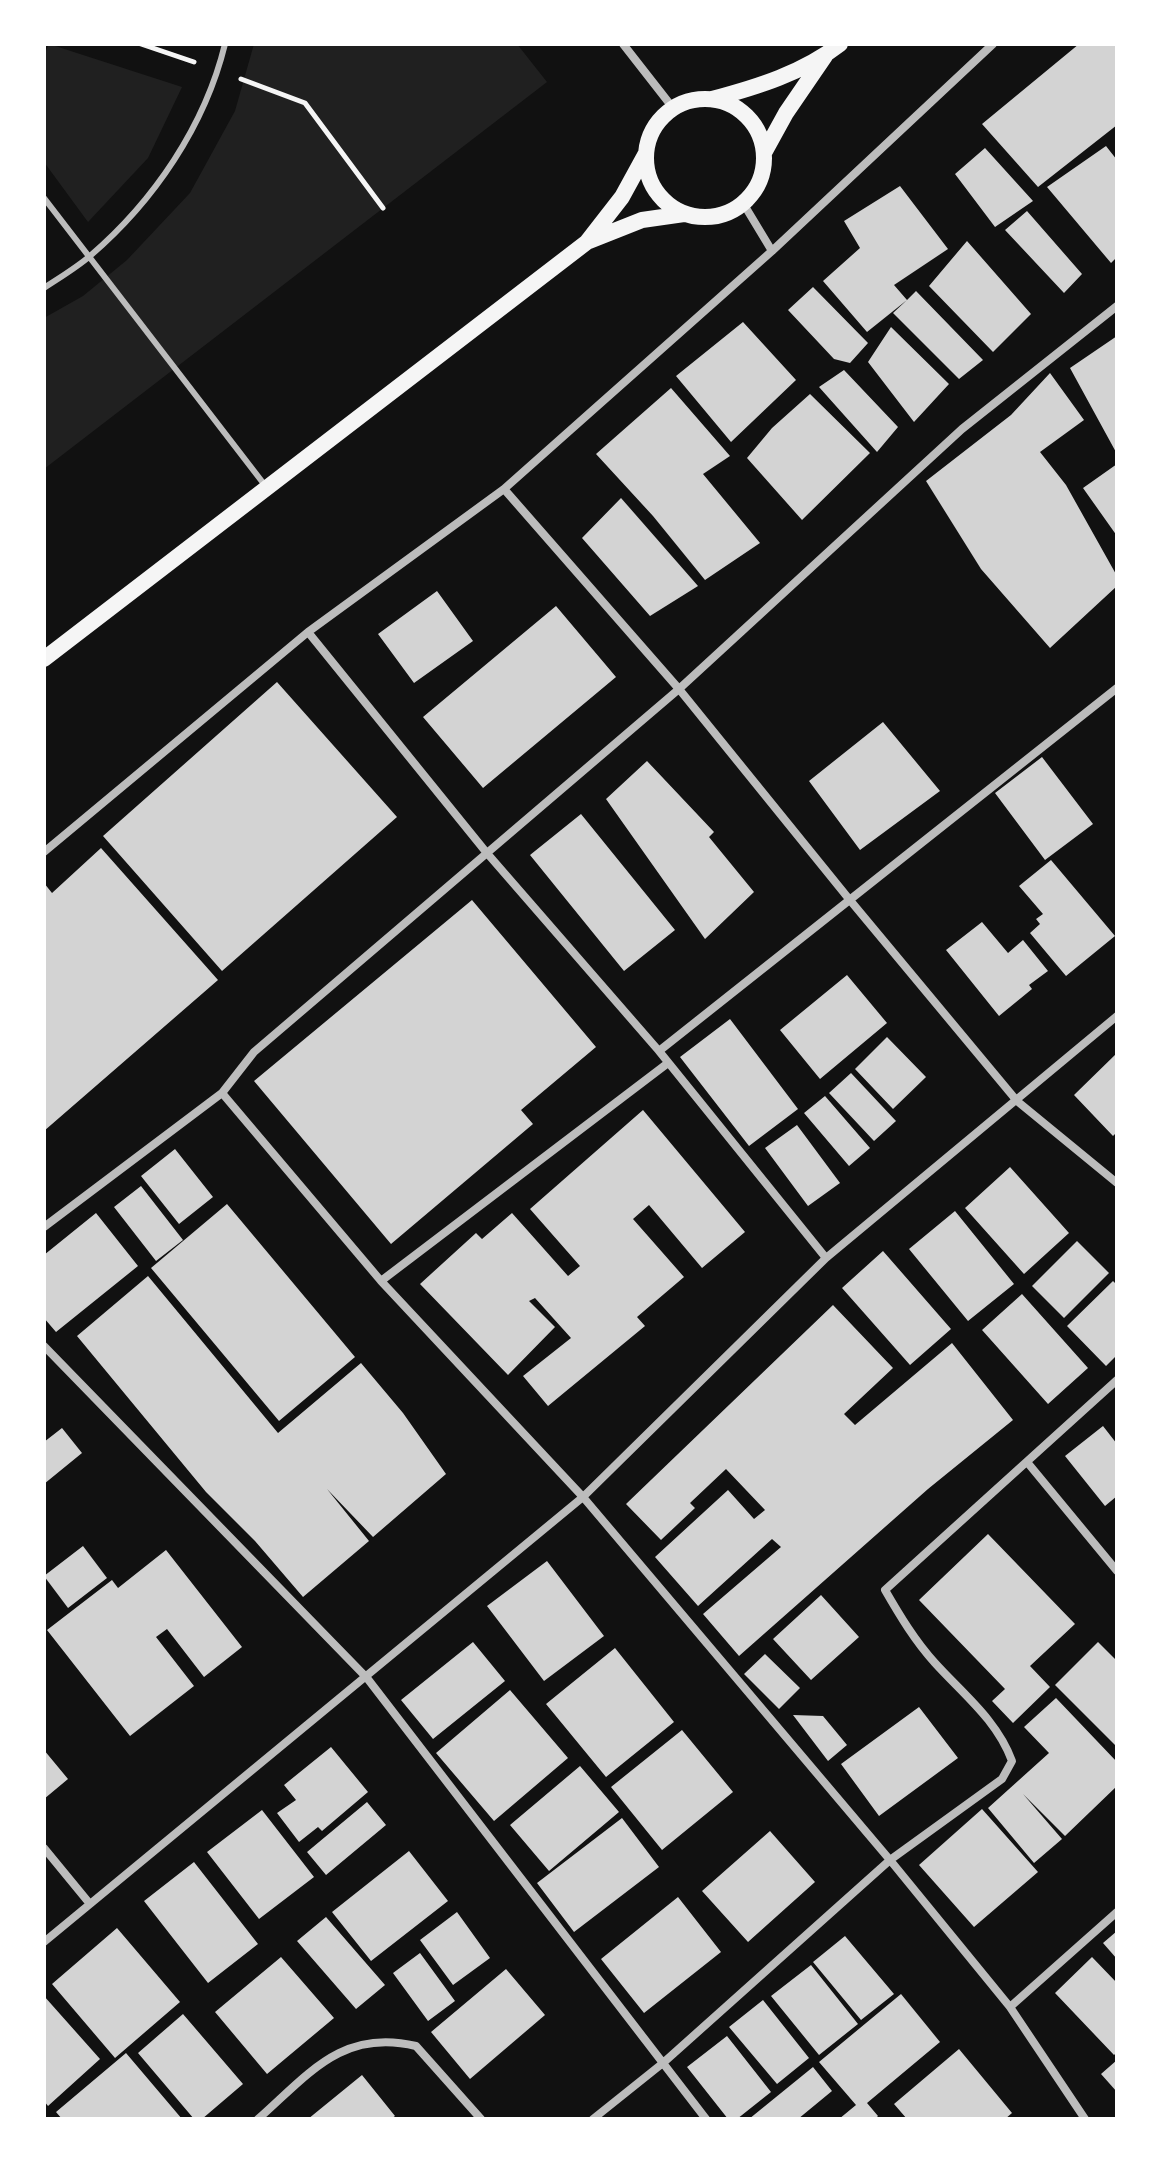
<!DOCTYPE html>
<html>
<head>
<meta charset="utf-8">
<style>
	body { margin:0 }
	#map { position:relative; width:1161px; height:2163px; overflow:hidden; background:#111; font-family:"IBM Plex Serif",serif }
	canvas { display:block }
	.frame { position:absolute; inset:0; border:46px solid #fff; pointer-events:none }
</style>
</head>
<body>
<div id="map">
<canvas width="1161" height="2163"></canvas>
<div class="frame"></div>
</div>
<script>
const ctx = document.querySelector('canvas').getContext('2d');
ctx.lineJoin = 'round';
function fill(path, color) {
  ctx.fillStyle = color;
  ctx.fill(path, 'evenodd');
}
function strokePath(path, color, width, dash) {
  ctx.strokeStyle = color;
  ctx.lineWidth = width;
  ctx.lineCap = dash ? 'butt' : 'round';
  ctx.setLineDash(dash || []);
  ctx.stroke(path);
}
fill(new Path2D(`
	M49,44L182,87L148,158L88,222L44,162V55Z
	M254,44H517L547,82L44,469V318L83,296L127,260L190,193L235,111Z`), '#202020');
fill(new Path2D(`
	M1079,44H1117V125L1038,187L982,124Z
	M1106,146L1117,160V257L1111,263L1047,187Z
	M985,148L1033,201L995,227L955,174Z
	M900,186L948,249L894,285L907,300L916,291L983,360L959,379L893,313L907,300L867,332L823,281L860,248L844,221Z
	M1027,211L1082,274L1064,293L1005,230Z
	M967,241L1031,314L993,352L929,286Z
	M813,287L868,343L850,363L834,359L788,310Z
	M743,322L796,380L731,442L676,376Z
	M891,327L949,384L914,422L868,362Z
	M1117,336V454L1070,368Z
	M844,370L898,427L877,452L819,387Z
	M1050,373L1084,420L1040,452L1066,485L1117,576V586L1050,648L981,569L926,481L1011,415Z
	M671,388L730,456L703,474L760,543L705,580L653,516L596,454Z
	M810,394L870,453L802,520L747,458L772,428Z
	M1117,464V536L1083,488Z
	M621,498L698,586L650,616L582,538Z
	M437,591L473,641L414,683L378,634Z
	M556,606L616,677L483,788L423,717Z
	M277,682L397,817L222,971L103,836Z
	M883,722L940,791L860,850L809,781Z
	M1042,757L1093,824L1045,860L995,793Z
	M647,761L714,832L709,837L754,892L705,939L606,799Z
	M581,814L675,930L624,971L530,855Z
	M101,848L218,980L44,1131V883L52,893Z
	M1051,860L1115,936L1066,976L1030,933L1040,924L1036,919L1043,914L1019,886Z
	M472,900L596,1047L521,1110L533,1124L391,1244L254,1081Z
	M982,922L1008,953L1023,940L1048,971L1029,985L1032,989L999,1016L946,950Z
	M847,975L887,1023L820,1079L780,1030Z
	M730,1019L798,1109L749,1146L680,1057Z
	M887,1037L926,1077L893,1109L855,1069Z
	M1117,1053V1132L1113,1136L1074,1095Z
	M851,1073L896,1121L874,1141L829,1093Z
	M825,1096L870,1148L849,1166L804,1113Z
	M643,1110L745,1232L702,1268L649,1205L633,1219L684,1277L637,1317L645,1326L548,1406L523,1376L571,1338L535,1298L529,1301L555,1327L508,1375L420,1284L476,1233L482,1239L512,1213L568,1276L580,1266L530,1209Z
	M797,1125L840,1183L808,1206L765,1148Z
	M175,1149L213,1197L179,1224L141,1176Z
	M1010,1167L1069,1233L1024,1274L965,1208Z
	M141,1186L183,1240L156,1261L114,1207Z
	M227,1204L355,1357L279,1421L151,1268Z
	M955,1211L1014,1284L968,1321L909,1249Z
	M96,1213L138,1266L56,1332L44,1318V1255Z
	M1077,1241L1109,1273L1064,1318L1032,1286Z
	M883,1251L951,1329L910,1365L842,1288Z
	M148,1276L278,1433L361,1363L403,1413L446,1474L373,1537L327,1489L369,1541L303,1597L255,1541L206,1492L77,1336Z
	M1113,1281L1117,1285V1355L1106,1366L1067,1326Z
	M1022,1294L1088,1368L1048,1404L982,1330Z
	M833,1305L893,1368L844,1414L855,1425L952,1343L1013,1420L928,1489L739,1656L703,1614L781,1547L772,1539L698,1606L655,1557L728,1490L754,1519L765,1510L726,1469L690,1503L695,1508L661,1540L626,1504Z
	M1103,1426L1117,1444V1496L1105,1506L1065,1456Z
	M62,1428L82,1453L44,1484V1442Z
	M988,1534L1075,1624L1030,1666L1050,1687L1013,1723L992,1701L1005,1689L919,1600Z
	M83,1546L107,1578L68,1608L44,1576Z
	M166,1550L242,1647L204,1677L167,1629L156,1637L194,1686L130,1736L47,1630L112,1580L118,1588Z
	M547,1561L604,1636L544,1681L487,1606Z
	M821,1595L859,1637L811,1680L773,1639Z
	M473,1642L505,1681L433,1739L401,1700Z
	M1098,1642L1117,1661V1747L1055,1685Z
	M615,1648L674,1722L606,1777L546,1704Z
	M765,1654L800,1688L779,1709L744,1674Z
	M510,1690L568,1758L494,1821L436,1753Z
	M1056,1698L1117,1762V1786L1065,1836L1023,1794L1062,1839L1034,1863L988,1808L1049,1753L1024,1727Z
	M919,1707L958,1758L879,1816L841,1764Z
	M793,1715L823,1716L847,1745L828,1761Z
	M682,1730L733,1792L662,1850L611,1787Z
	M331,1747L368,1792L322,1831L318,1827L299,1842L277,1813L296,1800L284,1785Z
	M44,1750L68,1779L44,1799Z
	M580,1766L619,1812L549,1871L510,1825Z
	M367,1802L386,1825L326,1875L307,1852Z
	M982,1809L1038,1872L974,1927L919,1865Z
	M262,1810L314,1877L259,1919L207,1852Z
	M622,1818L659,1867L574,1932L537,1883Z
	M770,1831L815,1882L748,1942L702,1891Z
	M409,1851L448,1901L371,1961L332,1912Z
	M194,1862L258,1944L208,1983L144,1901Z
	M678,1897L721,1952L644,2013L601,1959Z
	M457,1912L490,1958L453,1985L420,1940Z
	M326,1917L385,1985L356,2009L297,1941Z
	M117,1928L180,2002L115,2058L52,1984Z
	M1117,1931V1959L1103,1943Z
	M845,1936L894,1994L861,2020L813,1962Z
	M420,1953L455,2001L428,2021L393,1973Z
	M281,1957L334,2018L267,2074L215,2012Z
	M1092,1957L1117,1983V2052L1114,2055L1055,1993Z
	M811,1965L858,2024L819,2055L771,1996Z
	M506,1969L545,2015L470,2079L431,2032Z
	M901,1994L940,2042L867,2103L878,2116L875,2119H839L856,2105L819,2062Z
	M44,1996L100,2059L48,2106L44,2101Z
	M763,2000L809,2058L777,2084L729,2027Z
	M183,2014L243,2084L202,2119H194L138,2053Z
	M727,2036L771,2092L737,2119H728L687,2067Z
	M959,2049L1012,2113L1005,2119H907L894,2104Z
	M126,2053L182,2119H62L56,2112Z
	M1117,2060V2092L1101,2074Z
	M813,2067L832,2091L798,2119H749Z
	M362,2075L395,2116L391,2119H308Z`), '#d3d3d3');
strokePath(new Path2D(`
	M141,44L194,62
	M241,79L305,103L383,208`), '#f5f5f5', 5);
strokePath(new Path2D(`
	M44,198L267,488
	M44,288C59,278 76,268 90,256C154,201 205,126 225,44`), '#bcbcbc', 6);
strokePath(new Path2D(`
	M623,44L673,108
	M743,203L772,251
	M504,489L679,689L849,899L1017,1101L1117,1183
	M308,632L486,852L659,1051L826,1258
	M44,852L308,632L504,489L772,251L993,44
	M659,1051L1117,688
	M222,1093L381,1281L583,1497L890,1860L1010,2007L1085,2119
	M44,1227L222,1093L254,1052L679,689L962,429L1117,306
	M381,1281L668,1063
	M44,1346L367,1678L706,2119
	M1027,1462L1117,1571
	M44,1848L90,1904
	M44,1942L583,1497L826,1258L1117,1016
	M1010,2007L1117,1912
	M258,2119C308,2075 342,2028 416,2046L481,2119
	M593,2119L663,2063L890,1860L1002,1779L1012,1761C997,1720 963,1694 935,1663C915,1641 900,1616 885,1590L1117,1380`), '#bcbcbc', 8);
strokePath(new Path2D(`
	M712,99C757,87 803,73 840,44
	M646 158a59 59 0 1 1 118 0a59 59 0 1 1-118 0Z
	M764,153L786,113L825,56
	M589,241L642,220L684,214
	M44,659L587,242L622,197L645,155`), '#f5f5f5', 16);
</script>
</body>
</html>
